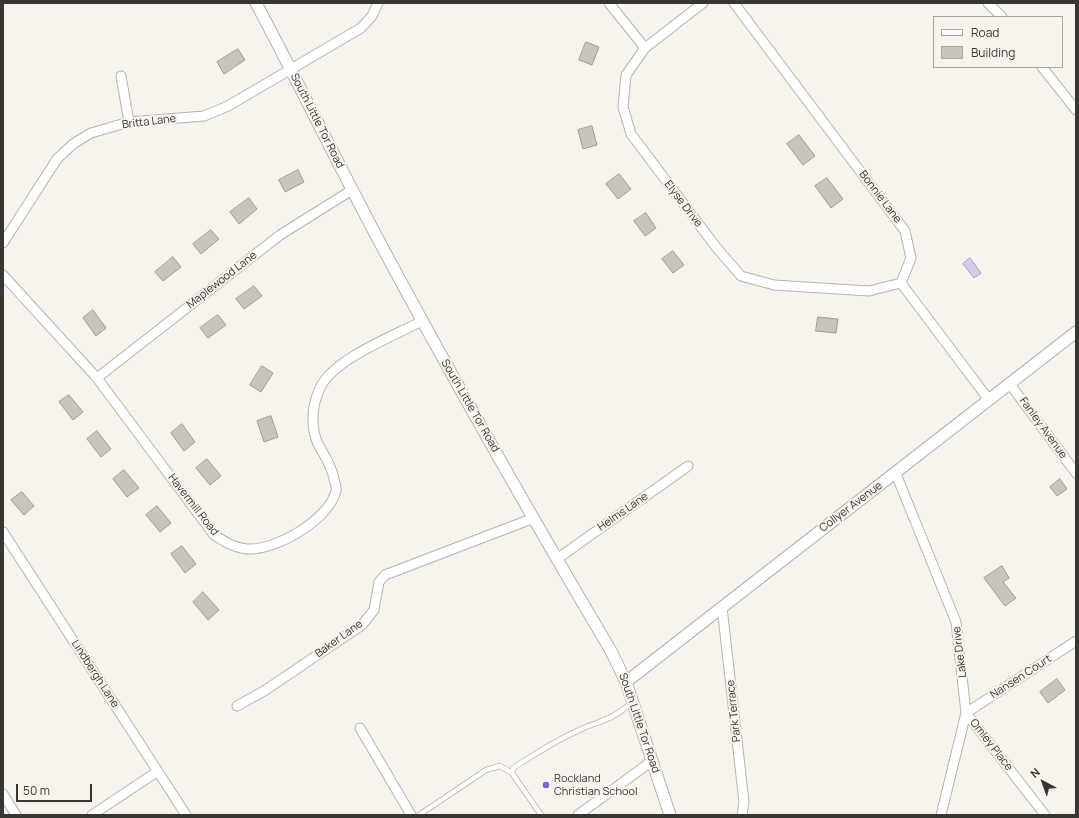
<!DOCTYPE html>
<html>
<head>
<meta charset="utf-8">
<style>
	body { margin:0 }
	#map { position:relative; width:1079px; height:818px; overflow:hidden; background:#f7f3ed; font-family:Manrope,sans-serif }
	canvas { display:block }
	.frame { position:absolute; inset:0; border:4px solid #373633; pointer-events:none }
	.legend { position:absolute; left:933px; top:16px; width:130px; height:52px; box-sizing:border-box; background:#f7f3ed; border:1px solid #aaa7a3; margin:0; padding:5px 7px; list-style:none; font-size:12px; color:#373633 }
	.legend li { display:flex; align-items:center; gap:8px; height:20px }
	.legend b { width:20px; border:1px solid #aaa7a3 }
	.north { position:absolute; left:1023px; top:762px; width:40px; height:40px; -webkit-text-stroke:3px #f7f3ed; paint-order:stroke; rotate:319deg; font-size:11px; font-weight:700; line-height:16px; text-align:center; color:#373633 }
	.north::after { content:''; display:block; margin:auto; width:14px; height:18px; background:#373633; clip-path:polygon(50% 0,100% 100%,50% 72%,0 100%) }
	.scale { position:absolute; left:16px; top:784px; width:76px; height:18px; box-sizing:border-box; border:2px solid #373633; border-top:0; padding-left:5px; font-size:12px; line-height:14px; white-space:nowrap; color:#373633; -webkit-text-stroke:3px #f7f3ed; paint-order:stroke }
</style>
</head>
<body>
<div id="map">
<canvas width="1079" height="818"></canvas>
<div class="frame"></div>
<ul class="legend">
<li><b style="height:5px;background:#fff"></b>Road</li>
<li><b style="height:11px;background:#c8c4be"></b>Building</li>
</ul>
<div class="north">N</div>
<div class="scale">50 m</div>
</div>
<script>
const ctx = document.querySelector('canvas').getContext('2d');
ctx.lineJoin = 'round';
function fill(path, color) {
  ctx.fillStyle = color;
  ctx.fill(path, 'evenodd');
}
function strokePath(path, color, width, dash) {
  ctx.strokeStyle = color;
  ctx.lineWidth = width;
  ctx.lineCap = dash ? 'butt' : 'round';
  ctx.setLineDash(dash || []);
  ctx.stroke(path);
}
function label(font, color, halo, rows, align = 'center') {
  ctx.font = font + ' Manrope,sans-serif';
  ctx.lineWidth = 4;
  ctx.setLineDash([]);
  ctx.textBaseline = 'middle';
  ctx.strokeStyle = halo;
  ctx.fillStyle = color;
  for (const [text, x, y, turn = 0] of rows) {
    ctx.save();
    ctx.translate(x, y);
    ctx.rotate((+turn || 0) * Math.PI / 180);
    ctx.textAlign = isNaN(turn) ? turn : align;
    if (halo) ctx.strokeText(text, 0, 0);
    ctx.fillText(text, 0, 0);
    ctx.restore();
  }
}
const water = new Path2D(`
	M970,258L981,273L974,278L963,264Z`);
fill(water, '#d3cce9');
strokePath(water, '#a49fb2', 1);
const building = new Path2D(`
	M586,42L599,47L592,65L579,60Z
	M238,49L245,60L224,74L217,62Z
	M592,126L597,145L583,149L578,130Z
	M799,135L815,156L803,165L787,144Z
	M298,170L304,182L285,192L279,180Z
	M619,174L631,189L618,199L606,184Z
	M827,178L843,199L831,208L815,186Z
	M249,198L257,209L239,224L230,212Z
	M646,213L656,228L645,236L634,221Z
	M211,230L219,239L201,254L193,244Z
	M673,251L684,265L673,273L662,259Z
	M173,257L181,267L163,281L155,272Z
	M254,286L262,296L244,309L236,299Z
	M93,310L106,328L96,336L83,318Z
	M218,315L226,325L208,338L200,328Z
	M818,317L838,319L836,333L816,331Z
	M262,366L273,373L261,392L250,385Z
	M69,395L83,412L73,420L59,402Z
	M271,416L278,437L264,442L257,421Z
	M182,424L195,442L184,451L171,433Z
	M97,431L111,449L101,457L87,439Z
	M207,459L221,476L210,485L196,468Z
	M124,470L139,488L127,497L113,479Z
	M1060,479L1067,489L1057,496L1050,487Z
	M22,492L34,506L24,515L11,500Z
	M157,506L171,523L160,532L146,515Z
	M182,546L196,564L185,573L171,554Z
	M1002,566L1009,578L1003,582L1016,598L1005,606L984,578Z
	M203,592L219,610L208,620L193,602Z
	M1057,679L1065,690L1048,703L1040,692Z`);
fill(building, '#c8c4be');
strokePath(building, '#9f9c96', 1);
const service = new Path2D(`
	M419,815L486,770L500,766L512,773
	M541,815L512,773L513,768C534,755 553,742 575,732C597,721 612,721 631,703`);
const minor = new Path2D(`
	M609,3L645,48
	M703,3L645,48L626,75L623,107L631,134L716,247L741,276L774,285L869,291L901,283
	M734,3L905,231L911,258L901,283
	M988,3L1002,17
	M1042,67L1076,110
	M121,76L129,122
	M3,243L57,159L73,144L91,133L129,122L204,116L228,106L361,28L372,16L378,3
	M3,275L97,378L214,535C224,541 234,548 247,549C275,551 329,520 336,491C337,488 335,483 334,479C332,466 324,455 318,444C310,426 312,405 320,388C333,359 394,336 422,321
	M901,283L989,400
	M97,378L280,235L352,190
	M1009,383L1076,473
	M896,474L956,622L966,713L941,815
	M3,532L186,815
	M557,559L688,466
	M722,607L744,802L742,815
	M237,706L264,691L362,625L374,610L379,582L385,575L534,518
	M360,728L411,815
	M3,794L16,815
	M92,815L158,771
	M578,815L652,761
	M1045,815L966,713L1076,641`);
const tertiary = new Path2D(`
	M256,3C298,82 337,162 379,241C453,379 531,516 611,651L626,682L670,815
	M626,682L1076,332`);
strokePath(service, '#b7b3ad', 6);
strokePath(minor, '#b7b3ad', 11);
strokePath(tertiary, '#b7b3ad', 13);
strokePath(service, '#fff', 4.5);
strokePath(minor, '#fff', 9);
strokePath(tertiary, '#fff', 11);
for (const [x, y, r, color] of [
	[546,785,4,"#885bd5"]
]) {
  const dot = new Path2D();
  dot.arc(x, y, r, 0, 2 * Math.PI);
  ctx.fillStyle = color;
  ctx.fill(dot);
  strokePath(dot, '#f7f3ed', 1.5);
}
label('11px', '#373633', '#f7f3ed', [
	["South Little Tor Road",317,121,63],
	["Britta Lane",149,122,-7],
	["Bonnie Lane",880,197,53],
	["Elyse Drive",683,204,53],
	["Maplewood Lane",222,280,-38],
	["South Little Tor Road",470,406,60],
	["Fanley Avenue",1043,428,54],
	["Havermill Road",193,505,52],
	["Collyer Avenue",851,507,-37],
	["Helms Lane",623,512,-35],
	["Baker Lane",339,639,-36],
	["Lake Drive",960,652,-97],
	["Lindbergh Lane",95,674,57],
	["Nansen Court",1021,677,-33],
	["Park Terrace",734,711,-96],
	["South Little Tor Road",639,723,71],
	["Omley Place",991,745,52]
]);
label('11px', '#373633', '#f7f3ed', [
	["Rockland",554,779],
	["Christian School",554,792]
], 'left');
</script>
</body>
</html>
